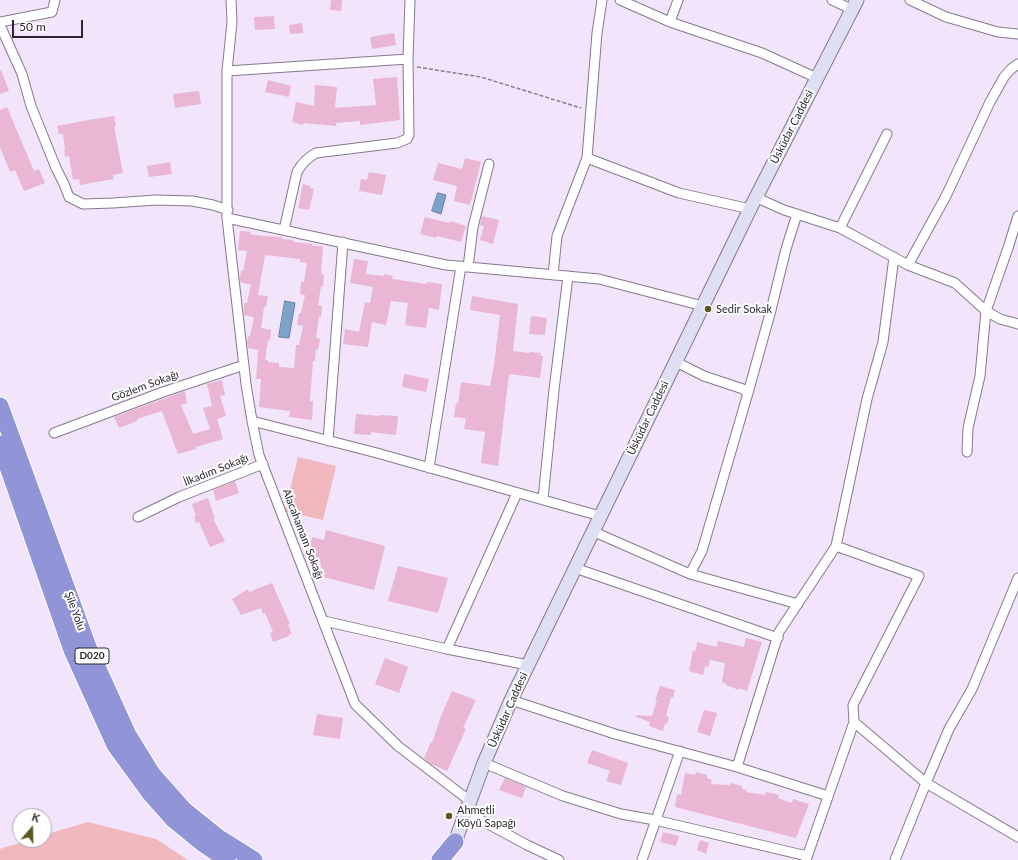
<!DOCTYPE html>
<html>
<head>
<meta charset="utf-8">
<style>
	body { margin:0 }
	#map { position:relative; width:1018px; height:860px; overflow:hidden; background:#f2e4fb; font-family:Lato,sans-serif }
	canvas { display:block }
	.north { position:absolute; left:12px; top:808px; width:40px; height:40px; box-sizing:border-box; background:#fff; border:1px solid #aaa8ab; border-radius:50%; rotate:20deg; font-size:11px; font-weight:700; line-height:16px; text-align:center; color:#2b262e }
	.north::after { content:''; display:block; margin:auto; width:14px; height:18px; background:#5c5824; clip-path:polygon(50% 0,100% 100%,50% 72%,0 100%) }
	.scale { position:absolute; left:12px; top:20px; width:71px; height:18px; box-sizing:border-box; border:2px solid #2b262e; border-top:0; padding-left:5px; font-size:12px; line-height:14px; white-space:nowrap; color:#2b262e; -webkit-text-stroke:3px #fff; paint-order:stroke }
</style>
</head>
<body>
<div id="map">
<canvas width="1018" height="860"></canvas>
<div class="north">K</div>
<div class="scale">50 m</div>
</div>
<script>
const ctx = document.querySelector('canvas').getContext('2d');
ctx.lineJoin = 'round';
function fill(path, color) {
  ctx.fillStyle = color;
  ctx.fill(path, 'evenodd');
}
function strokePath(path, color, width, dash) {
  ctx.strokeStyle = color;
  ctx.lineWidth = width;
  ctx.lineCap = dash ? 'butt' : 'round';
  ctx.setLineDash(dash || []);
  ctx.stroke(path);
}
function label(font, color, halo, rows, align = 'center') {
  ctx.font = font + ' Lato,sans-serif';
  ctx.lineWidth = 4;
  ctx.setLineDash([]);
  ctx.textBaseline = 'middle';
  ctx.strokeStyle = halo;
  ctx.fillStyle = color;
  for (const [text, x, y, turn = 0] of rows) {
    ctx.save();
    ctx.translate(x, y);
    ctx.rotate((+turn || 0) * Math.PI / 180);
    ctx.textAlign = isNaN(turn) ? turn : align;
    if (halo) ctx.strokeText(text, 0, 0);
    ctx.fillText(text, 0, 0);
    ctx.restore();
  }
}
fill(new Path2D(`
	M298,457L336,466L323,520L285,511Z
	M88,822L156,839L188,860H0V849L29,840H44V835Z`), '#f0b7bc');
const water = new Path2D(`
	M438,193L446,195L441,214L432,211Z
	M285,301L295,303L289,338L279,337Z`);
fill(water, '#7ea3ca');
strokePath(water, '#657e9b', 1);
fill(new Path2D(`
	M331,0H342L341,11L330,10Z
	M274,16L275,29L255,30L254,17Z
	M302,23L303,33L290,34L289,25Z
	M394,33L396,45L372,49L370,37Z
	M1,70L9,91L0,94V71Z
	M397,77L400,120L360,125V121L336,123V126L303,123V125L292,122L296,102L314,106L315,85L337,87L335,108L376,105L373,79Z
	M268,80L291,86L289,97L265,92Z
	M199,91L201,104L175,108L173,94Z
	M7,107L34,171L39,169L45,183L24,191L15,170L10,172L0,147V110Z
	M114,116L116,126H114L123,173L113,175L114,179L80,185L79,179L73,180L69,156L65,157L64,149H65L63,134H59L57,126L88,120Z
	M465,158L481,162L470,205L454,201L457,186L433,180L438,163L462,169Z
	M170,162L172,174L149,177L147,166Z
	M369,172L386,175L382,195L359,191L361,179L367,180Z
	M303,184L310,186V188L314,189L309,210L298,208Z
	M482,216L499,220L493,244L480,240L484,226L480,225Z
	M425,217L449,223L450,221L466,226L461,242L437,236L436,238L420,234Z
	M240,231L251,232L250,234L262,236L282,237V239L293,240V242L312,244V246H323L321,274L324,275L323,286H321L318,305L322,306L321,317H319L316,338L320,339L318,350L316,349L315,361H313L310,401H313L312,420L289,417L290,411L259,407L261,379H256L258,350L248,348L247,342L248,337L250,336L254,317L244,315V303H247L251,285L240,282V278L241,271H243L247,251L238,250ZM265,255L300,259V262L307,263L304,282H301L300,294L305,295L301,313H299L297,325L303,326L299,345H296L294,368L279,367V363L268,362V360H265L268,340L270,341L271,330L261,328L264,307H266L268,296L258,295Z
	M354,259L368,261L366,274L384,276V274L393,276L392,279L427,284V282L442,284L439,310L429,308L426,328L405,325L408,303L391,301L386,325L372,322L368,347L343,344L345,329L359,332L365,302L370,303L373,287L350,283Z
	M472,296L518,304L513,351L529,353L530,352L541,353L540,355L543,356L540,378L509,374L498,466L481,463L485,432L464,429L466,418L454,417L456,403L458,404L461,382L490,386L494,365L500,315L470,310Z
	M531,316L547,318L545,335L529,334Z
	M404,374L429,379L426,392L402,387Z
	M222,380L225,395L220,396L226,416L217,419L223,439L196,447V449L178,454L162,411L137,419V421L119,428L114,417L185,391L187,403L181,405L193,434L210,429L203,408L212,406L207,384Z
	M356,414L379,416L380,415L398,416L396,435L371,432V435L354,434Z
	M235,481L239,493L216,501L213,490Z
	M208,498L215,519H213L225,541L210,547L199,522L196,523L194,517L196,516L192,504Z
	M326,530L385,546L374,590L319,576L321,563L310,561L307,558L305,555L306,550L313,537L324,540Z
	M398,566L448,578L438,613L388,601Z
	M272,583L290,624L288,625L292,634H289V636L273,642L270,633L273,632L265,613L263,614L261,608L241,615L232,599L248,589L249,592Z
	M746,638L762,642L747,691L739,688V690L726,685V684L722,682L725,663L710,660L708,667L705,666L703,675L689,671L693,650L696,651L697,642L717,647L718,641L744,647Z
	M385,658L408,667L399,693L375,684Z
	M660,686L675,690L673,698L671,697L666,716L669,717L667,724L665,723L663,731L649,726L650,722L636,717L637,715L652,716L657,700H655Z
	M452,691L476,700L463,728L466,729L447,771L431,764L424,758L431,742L432,743L441,716Z
	M704,710L717,713L710,736L697,732Z
	M317,714L343,718L340,739L313,735Z
	M592,750L628,763L621,785L606,781L610,771L587,763Z
	M696,772L707,775V778L712,780L711,784L729,785L731,783L742,786V789L747,790L746,792L765,795L766,792L779,795L778,798L792,803L793,799L809,804L796,838L675,807L677,794L681,795L685,773L695,775Z
	M505,778L526,787L522,798L499,790Z
	M663,832L679,836L676,846L660,842Z
	M700,840L709,843L706,854L697,850Z`), '#e9b6d4');
const street = new Path2D(`
	M620,0L670,22L762,53L817,78
	M832,0L853,10
	M910,0L946,17L998,32L1018,34
	M0,22L52,12L55,0
	M670,22L678,0
	M0,25L22,74L31,106L56,168L64,184L69,197L83,204L113,203L156,200L192,201L213,205L228,210
	M408,59L227,71V218L246,384L252,421L259,455L355,704L398,746L470,801
	M227,71L232,22L231,0
	M587,158L679,193L750,209
	M755,197L784,210L840,228L908,265L955,283L986,311L1000,319L1018,324
	M227,218L446,265L599,279L703,306
	M840,228L887,134
	M284,230L297,172C302,163 307,158 316,153L397,143L407,139L409,135L408,59L410,0
	M908,265L946,196L990,102L1004,77L1011,69L1018,64
	M468,267L473,227L489,164
	M553,275L557,236L587,158L597,33L602,0
	M676,362L704,376L743,389L748,393L702,551L690,574
	M748,393L771,310L786,249L797,214
	M252,421L377,453L600,516
	M54,433L163,392L244,365
	M328,441L343,242
	M967,452L968,428L980,376L986,311L1008,248L1018,216
	M429,468L461,266
	M543,499L554,390L568,276
	M138,517L179,497L263,464
	M592,531L690,574L798,604
	M836,546L919,576L853,705L854,722L926,783L949,729L972,689L1018,578
	M575,568L778,638
	M324,621L447,649L528,665
	M447,649L517,493
	M511,700L615,734L737,767L828,796
	M484,763L563,796L621,814L655,820L807,856
	M737,767L779,632L836,546L867,399L883,342L894,257
	M466,812L527,845L559,860
	M642,860L680,751
	M806,860L854,722
	M895,860L926,783L1018,837`);
const secondary = new Path2D(`
	M455,842L484,763L511,700L750,209L857,0`);
const highway = new Path2D(`
	M0,406L88,647L128,735L152,774L183,809L219,838L254,860
	M0,444L72,650L115,745L150,793L174,820L201,842L227,860
	M440,860L455,842`);
strokePath(street, '#86798e', 11);
strokePath(secondary, '#86798e', 15);
strokePath(highway, '#fff', 19);
strokePath(new Path2D(`
	M417,67L481,77L581,108`), '#887f8e', 1.5, [4, 2]);
strokePath(street, '#fff', 9);
strokePath(secondary, '#dedff3', 13);
strokePath(highway, '#9194d7', 17);
for (const [x, y, r, color] of [
	[708,309,4,"#5c5824"],
	[449,816,4,"#5c5824"]
]) {
  const dot = new Path2D();
  dot.arc(x, y, r, 0, 2 * Math.PI);
  ctx.fillStyle = color;
  ctx.fill(dot);
  strokePath(dot, '#fff', 1.5);
}
for (const [x, y, w] of [
	[92,656,34]
]) {
  const box = new Path2D();
  box.roundRect(x - w / 2, y - 8, w, 16, 3);
  ctx.fillStyle = '#fff';
  ctx.fill(box);
  strokePath(box, '#2b262e', 1);
}
label('bold 10px', '#2b262e', null, [
	["D020",92,656]
]);
label('11px', '#2b262e', '#fff', [
	["Üsküdar Caddesi",792,127,-63],
	["Gözlem Sokağı",145,386,-20],
	["Üsküdar Caddesi",648,418,-64],
	["İlkadım Sokağı",216,470,-22],
	["Alacahamam Sokağı",303,534,69],
	["Şile Yolu",75,611,70],
	["Üsküdar Caddesi",508,710,-66]
]);
label('11px', '#2b262e', '#fff', [
	["Sedir Sokak",716,309],
	["Ahmetli",457,810],
	["Köyü Sapağı",457,823]
], 'left');
</script>
</body>
</html>
